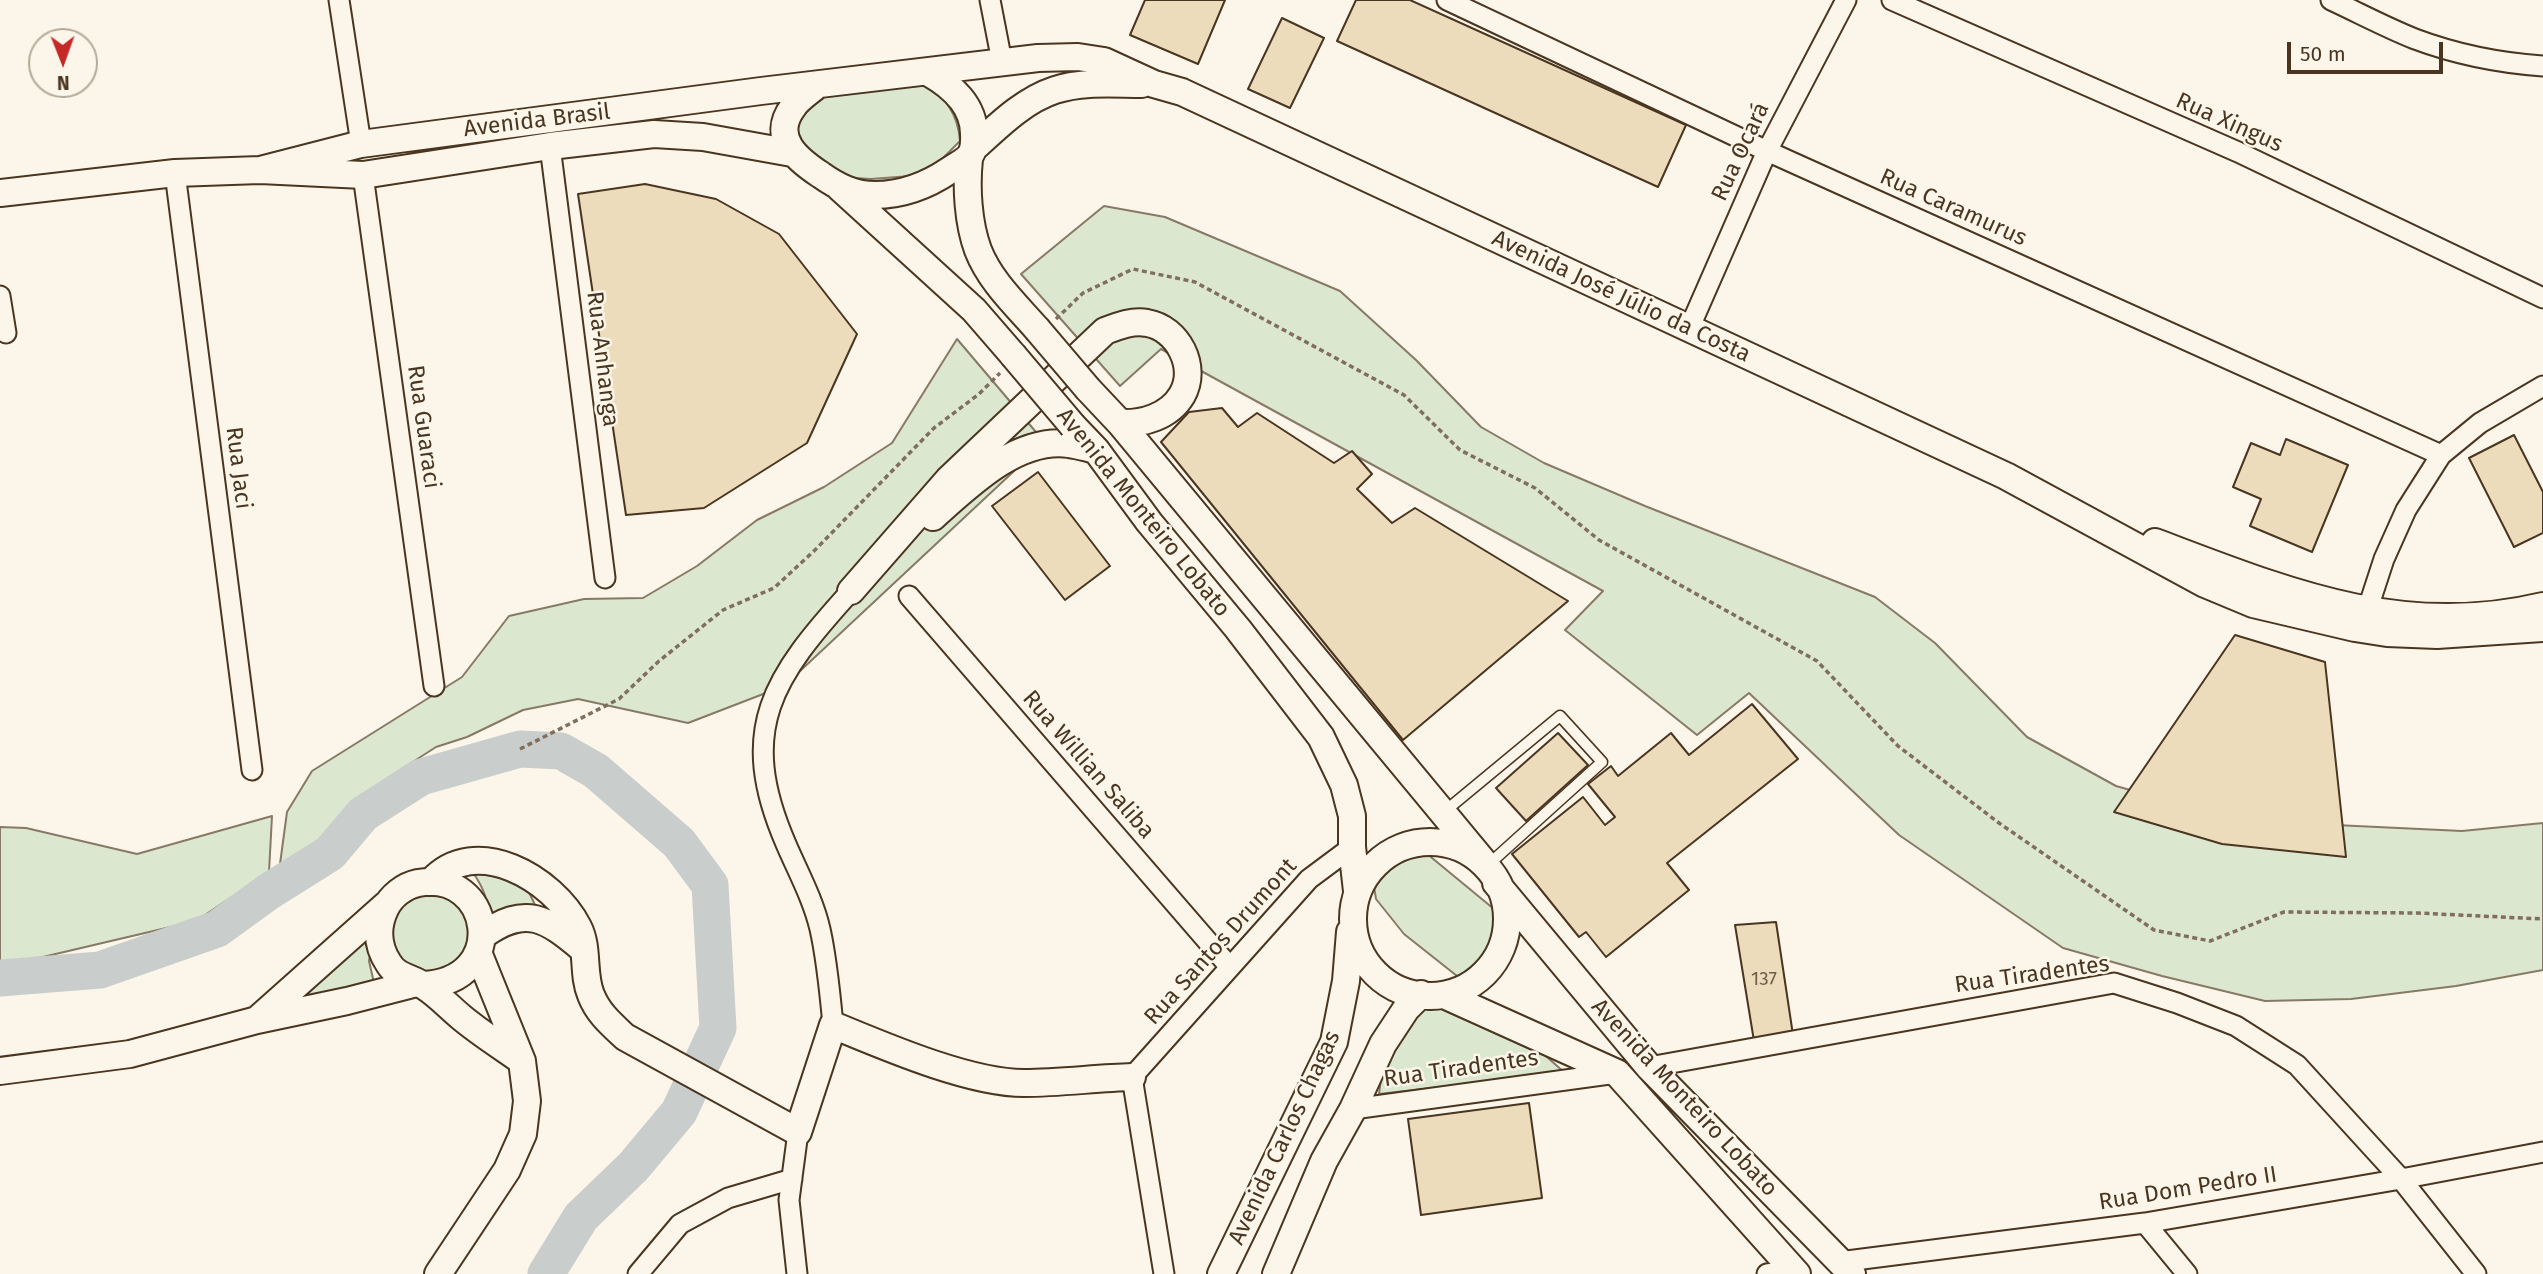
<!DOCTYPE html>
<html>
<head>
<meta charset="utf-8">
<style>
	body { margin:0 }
	#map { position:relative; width:2543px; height:1274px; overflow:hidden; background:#fbf6e9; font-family:"Fira Sans",sans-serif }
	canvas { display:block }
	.north { position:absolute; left:28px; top:28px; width:70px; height:70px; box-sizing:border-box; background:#fbf6e9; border:2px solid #b4a999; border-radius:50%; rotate:179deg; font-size:19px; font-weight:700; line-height:28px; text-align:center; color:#4a3520 }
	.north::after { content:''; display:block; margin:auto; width:24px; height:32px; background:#c62828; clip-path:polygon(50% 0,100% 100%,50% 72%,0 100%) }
	.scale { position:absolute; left:2287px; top:42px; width:156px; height:32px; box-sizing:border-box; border:4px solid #4a3520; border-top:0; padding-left:9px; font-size:21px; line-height:24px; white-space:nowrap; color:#4a3520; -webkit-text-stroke:5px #fbf6e9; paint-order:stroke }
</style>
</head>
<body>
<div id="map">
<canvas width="2543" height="1274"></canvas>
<div class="north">N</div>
<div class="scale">50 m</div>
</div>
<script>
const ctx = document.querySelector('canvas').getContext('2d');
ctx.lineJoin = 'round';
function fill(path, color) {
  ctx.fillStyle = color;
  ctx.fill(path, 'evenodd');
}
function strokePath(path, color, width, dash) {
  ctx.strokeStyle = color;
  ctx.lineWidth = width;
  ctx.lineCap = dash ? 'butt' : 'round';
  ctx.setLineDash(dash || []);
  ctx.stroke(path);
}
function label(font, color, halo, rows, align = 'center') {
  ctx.font = font + ' "Fira Sans",sans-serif';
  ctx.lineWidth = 5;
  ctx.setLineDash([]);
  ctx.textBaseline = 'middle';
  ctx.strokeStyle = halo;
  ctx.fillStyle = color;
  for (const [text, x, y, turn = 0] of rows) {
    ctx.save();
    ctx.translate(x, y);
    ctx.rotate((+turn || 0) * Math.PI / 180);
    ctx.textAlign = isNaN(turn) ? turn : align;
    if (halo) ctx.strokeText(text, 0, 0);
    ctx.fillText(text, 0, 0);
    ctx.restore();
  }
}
const green = new Path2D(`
	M924,82C946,98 958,114 960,141L935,166L911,176L871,179L838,177L801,145L795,130L798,111L817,96Z
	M1104,206L1165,217L1340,291L1416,360L1481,427L1544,463L1645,506L1875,597L1935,643L2027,737L2116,786L2208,812L2314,824L2462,831L2543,823V970L2456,986L2351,999L2265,1001L2162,976L2063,948L1899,835L1749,693L1697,735L1565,630L1603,591L1161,349L1120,386L1021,274Z
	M957,339L1047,445L1043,444L784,686L688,723L578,699L523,710L467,737L436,747L374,787L306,860L280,864L287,812L312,771L462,677L509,616L584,599L643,598L697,566L757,520L824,487L892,443Z
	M272,816L269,872L196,921L13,964H0V827L26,828L137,854Z
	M1426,853L1500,914C1497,942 1488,953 1471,974L1457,976L1404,934L1376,899L1373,881C1393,857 1396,857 1426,853Z
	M472,871L505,879L528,890L536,907L488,920C489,900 483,887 472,871Z
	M435,890L460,903L472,929L465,957L428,977L392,957C386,903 383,908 435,890Z
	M373,938L369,961L374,983L292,1000L340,956Z
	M1437,1003L1538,1049L1565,1073L1379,1094L1383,1064L1395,1034L1427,1006Z`);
fill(green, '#dce7d0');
strokePath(green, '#887966', 2);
strokePath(new Path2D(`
	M0,978L100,970L217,929L268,892L330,853L363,814L421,777L520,749L561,751L596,771L679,843L710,885L718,1028L679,1112L633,1167L581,1217L546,1274`), '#c9cecd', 37);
const building = new Path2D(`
	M1145,0H1225L1198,64L1130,35Z
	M1356,0H1410L1686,125L1658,187L1337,41Z
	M1282,18L1324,38L1290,108L1248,89Z
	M645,184L716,199L779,234L857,334L807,443L704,508L626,515L578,194Z
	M1222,408L1238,427L1257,413L1334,463L1352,451L1372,474L1357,489L1392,523L1415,508L1568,601L1403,740L1161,442L1189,412Z
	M2514,435L2543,492V533L2514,547L2469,458Z
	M2286,439L2348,465L2312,552L2250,526L2261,499L2233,487L2251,443L2280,455Z
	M1038,472L1110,566L1065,600L992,506Z
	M2235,635L2325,662L2346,857L2222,844L2114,812Z
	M1752,704L1798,759L1667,863L1689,890L1606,957L1586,932L1579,937L1512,854L1583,797L1605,825L1615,817L1588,784L1611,766L1618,776L1671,733L1689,755Z
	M1558,733L1588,765L1526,821L1496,788Z
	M1776,922L1793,1035L1754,1041L1735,925Z
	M1529,1103L1542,1198L1421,1215L1408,1119Z`);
fill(building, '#ecdcbc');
strokePath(building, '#4a3520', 2);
const lane = new Path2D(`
	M1444,812L1560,716L1602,762L1488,865`);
const street = new Path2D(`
	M339,0L361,144
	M990,0L1002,62
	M1447,0L1767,151L2441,455
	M1892,0L2238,152L2543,298
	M2331,0C2359,13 2387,28 2415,39C2455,54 2500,63 2543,66
	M550,146L605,578
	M175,173L252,770
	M363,175L434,686
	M0,296L6,333
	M1689,329L1767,151L1846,0
	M909,596L1229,966
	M2367,611L2384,559L2406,510L2441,455L2480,423L2543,386
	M833,1025C830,993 827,960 820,929C813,899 798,872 786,844C736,729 773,677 851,591
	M1649,1067L2114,983L2177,1003L2236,1026L2297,1065L2401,1179L2476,1274
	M1353,1109L1617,1073
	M2145,1223L2187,1274
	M1839,1262L2145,1223L2401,1179L2543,1152
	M638,1274L680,1224L728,1198L792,1179
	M797,1274L789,1200L798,1132
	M1164,1274L1132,1077L1309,879L1352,847
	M1767,1274L1795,1270`);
const secondary = new Path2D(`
	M816,86C809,92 798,99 793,107C770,138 798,160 821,175C838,187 854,195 875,195C902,195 928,185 950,170C968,158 975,158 974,134C974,106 952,86 929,73
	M975,147C998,126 1024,100 1055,90C1083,81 1113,84 1142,84
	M969,159C966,187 968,223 978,250C990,281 1016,305 1037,329
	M260,170L361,144L761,91L1038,58L1078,57L1104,61L1154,84L1182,92L2006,476L2205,584L2253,604L2355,628L2387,633L2437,635L2543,628
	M840,188L974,310L1013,355
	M0,193L175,173L260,170L363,175L550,146L654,134L703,137L792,153
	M1088,389L1120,423L1487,866
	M1073,426L1096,450L1149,522L1238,629L1321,737L1344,785L1352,816V847L1357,891
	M933,517C969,485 1017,437 1069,444C1078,445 1087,448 1096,450
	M2155,542C2285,591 2401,640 2543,606
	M851,591L948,480L1105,331C1118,326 1133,320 1147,323C1178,328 1198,367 1182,395C1169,417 1142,424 1120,423
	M1353 919a77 77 0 1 1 154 0a77 77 0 1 1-154 0Z
	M431,882C475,833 553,878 578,927C589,948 582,974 591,995C598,1013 611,1024 625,1037L798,1132L833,1025C884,1046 969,1083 1024,1083C1060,1083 1096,1078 1132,1077
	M1496,883L1649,1067L1852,1274
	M482,936C526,904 546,918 584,950
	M423,985C511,981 492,869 418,883C404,886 391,896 385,909C376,928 377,946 389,964C398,978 412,977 424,986C437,994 449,1007 461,1017C480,1033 501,1046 522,1061
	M1444,995L1617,1073L1797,1274
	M258,1019L386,905
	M0,1071L130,1054L257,1020L347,1001L417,983
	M438,1274L507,1170L523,1134L527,1101L522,1061L478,952
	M1221,1274L1334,1042L1346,981L1350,932
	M1276,1274L1324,1161L1353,1109L1383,1044L1406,1009L1421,994`);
strokePath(lane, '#4a3520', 13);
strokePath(street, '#4a3520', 23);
strokePath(secondary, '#4a3520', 30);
strokePath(new Path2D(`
	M1056,319L1083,293L1133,269L1195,282L1404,395L1460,450L1535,488L1599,540L1817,661L1898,746L1999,823L2154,930L2210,941L2284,912L2417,913L2543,919
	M520,749L619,699L659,661L723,610L774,588L815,550L934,428L979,394L1000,373`), '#7f6f5c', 3.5, [5, 3.5]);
strokePath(lane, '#fbf6e9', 10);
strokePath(street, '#fbf6e9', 19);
strokePath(secondary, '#fbf6e9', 26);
const secondaryBridge = new Path2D(`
	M1037,329L1088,389
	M1013,355L1073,426`);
strokePath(secondaryBridge, '#4a3520', 30, []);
strokePath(secondaryBridge, '#fbf6e9', 26);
label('19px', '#725f47', null, [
	["137",1764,980]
]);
label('23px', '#4a3520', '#fbf6e9', [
	["Avenida Brasil",537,121,-7],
	["Rua Xingus",2229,123,24],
	["Rua Ocará",1741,152,-65],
	["Rua Caramurus",1953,208,24],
	["Avenida José Júlio da Costa",1621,297,25],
	["Rua Anhanga",602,359,83],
	["Rua Guaraci",423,427,82],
	["Rua Jaci",238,468,83],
	["Avenida Monteiro Lobato",1143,513,51],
	["Rua Willian Saliba",1088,765,49],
	["Rua Santos Drumont",1221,942,-48],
	["Rua Tiradentes",2032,975,-8],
	["Rua Tiradentes",1461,1069,-8],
	["Avenida Monteiro Lobato",1684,1098,47],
	["Avenida Carlos Chagas",1285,1138,-65],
	["Rua Dom Pedro II",2188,1189,-9]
]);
</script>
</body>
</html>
